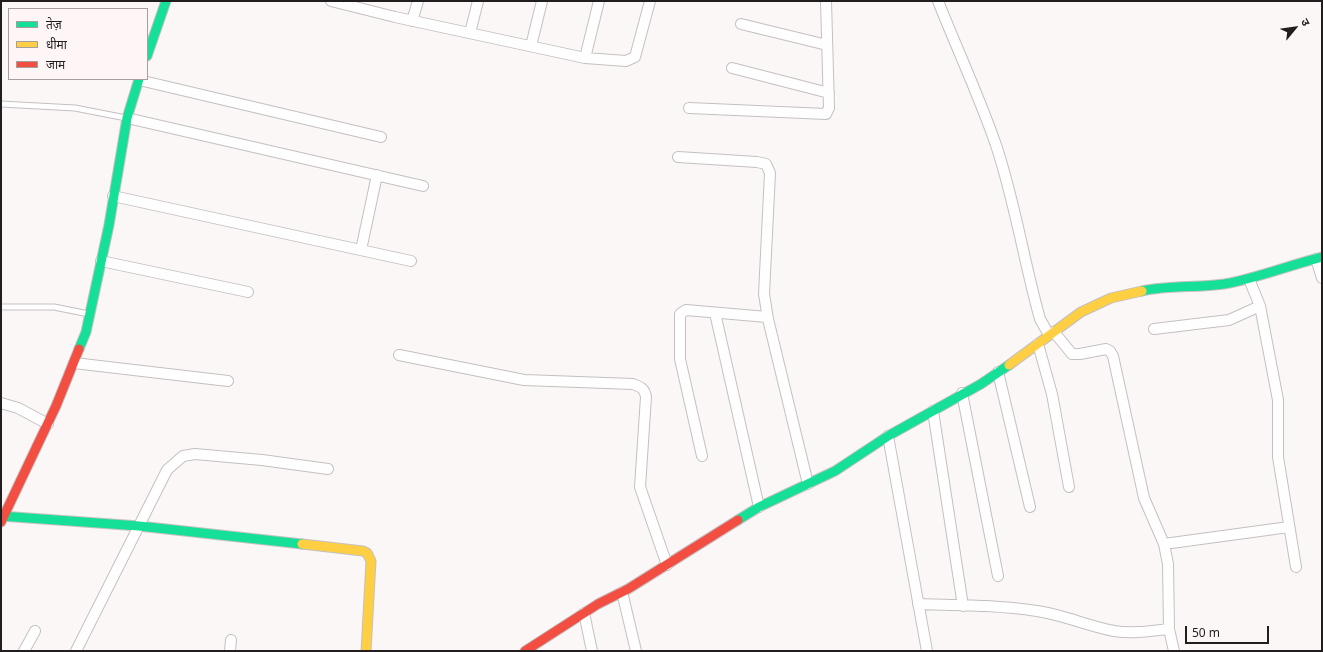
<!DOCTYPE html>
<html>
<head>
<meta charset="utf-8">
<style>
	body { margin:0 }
	#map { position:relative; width:1323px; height:652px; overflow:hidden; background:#fcf7f7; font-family:"Noto Sans","Noto Sans Devanagari",sans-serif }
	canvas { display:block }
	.frame { position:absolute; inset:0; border:2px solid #221d1e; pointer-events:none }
	.legend { position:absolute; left:8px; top:8px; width:140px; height:72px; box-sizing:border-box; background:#fef5f6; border:1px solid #a69fa0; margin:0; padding:5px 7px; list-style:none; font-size:12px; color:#221d1e }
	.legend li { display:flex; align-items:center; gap:8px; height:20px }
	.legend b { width:20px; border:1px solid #a69fa0 }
	.north { position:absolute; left:1275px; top:8px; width:40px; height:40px; -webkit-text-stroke:3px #fef5f6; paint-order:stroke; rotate:61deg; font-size:11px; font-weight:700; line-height:16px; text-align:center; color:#221d1e }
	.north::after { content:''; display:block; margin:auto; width:14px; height:18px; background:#221d1e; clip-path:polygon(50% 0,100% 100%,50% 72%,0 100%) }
	.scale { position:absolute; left:1185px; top:626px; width:84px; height:18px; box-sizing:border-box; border:2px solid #221d1e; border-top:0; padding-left:5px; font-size:12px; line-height:14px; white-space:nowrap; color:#221d1e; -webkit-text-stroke:3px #fef5f6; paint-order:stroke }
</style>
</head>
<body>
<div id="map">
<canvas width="1323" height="652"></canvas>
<div class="frame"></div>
<ul class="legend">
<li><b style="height:5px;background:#16e098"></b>तेज़</li>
<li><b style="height:5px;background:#ffcf43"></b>धीमा</li>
<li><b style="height:5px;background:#f24e42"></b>जाम</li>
</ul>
<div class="north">उ</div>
<div class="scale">50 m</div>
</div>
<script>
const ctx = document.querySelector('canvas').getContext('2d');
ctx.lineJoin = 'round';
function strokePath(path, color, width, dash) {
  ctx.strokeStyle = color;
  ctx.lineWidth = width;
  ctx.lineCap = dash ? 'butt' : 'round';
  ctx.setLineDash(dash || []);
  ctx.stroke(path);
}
const lane = new Path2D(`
	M1,104L75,108L126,118
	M1,307H54L89,314`);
const street = new Path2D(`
	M331,1L395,17L585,58L626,61L635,57L650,1
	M938,1C957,49 979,96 996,145C1015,202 1024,262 1040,319L1049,335
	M412,21L418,1
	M741,24L827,45
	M470,33L478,1
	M531,46L542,1
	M585,58L599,1
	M732,68L829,93
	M139,80L381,137
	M689,108L826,114L829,108L826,1
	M127,118L423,186
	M678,157L757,162L766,164L770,173L764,294L768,319L808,484
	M113,196L411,261
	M361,250L377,175
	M1316,259L1322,278
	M101,261L248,292
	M1249,279L1260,306L1278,400V457L1296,567
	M715,313L759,507
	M1154,329L1229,320L1260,306
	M1054,332L1072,354H1080L1106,349L1110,351L1113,356L1144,498L1164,544L1168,564L1169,629L1174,651
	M1038,344L1052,394L1069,487
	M399,355L524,380L633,384C641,387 645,389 646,397L640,487L667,565
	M74,363L228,381
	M998,372L1030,507
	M962,393L998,576
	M1,403L18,408L48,424
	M933,411L963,606
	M888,436L927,651
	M702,456L680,359V314L686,310L767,317
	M1164,544L1289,527
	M622,592L636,651
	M918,604C958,605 998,605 1037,611C1064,615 1088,626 1114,631C1133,634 1151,631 1169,629
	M584,613L592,651
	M24,651L35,631
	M76,651L167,470L183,456L195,454L262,460L328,469
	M230,651L231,640`);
const fast = new Path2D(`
	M147,56L166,1
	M1142,291C1169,285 1197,288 1224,284C1258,278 1289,265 1322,257
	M79,349L86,332L109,225L127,118L139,79
	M1,516L139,526L302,544
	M738,520L759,507L835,471L888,436L981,384L1009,365`);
const slow = new Path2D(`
	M1009,365L1081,312L1111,298L1142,291
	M302,544L363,551L367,553L371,561L366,651`);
const jam = new Path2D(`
	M1,522L56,406L79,349
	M525,651L598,604L628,589L738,520`);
strokePath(lane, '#c4c0c1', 7);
strokePath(street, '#c4c0c1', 12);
strokePath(fast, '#c4c0c1', 11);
strokePath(slow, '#c4c0c1', 11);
strokePath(jam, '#c4c0c1', 11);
strokePath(lane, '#fffefe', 5);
strokePath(street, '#fffefe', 10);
strokePath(fast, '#16e098', 9);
strokePath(slow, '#ffcf43', 9);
strokePath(jam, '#f24e42', 9);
</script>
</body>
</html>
